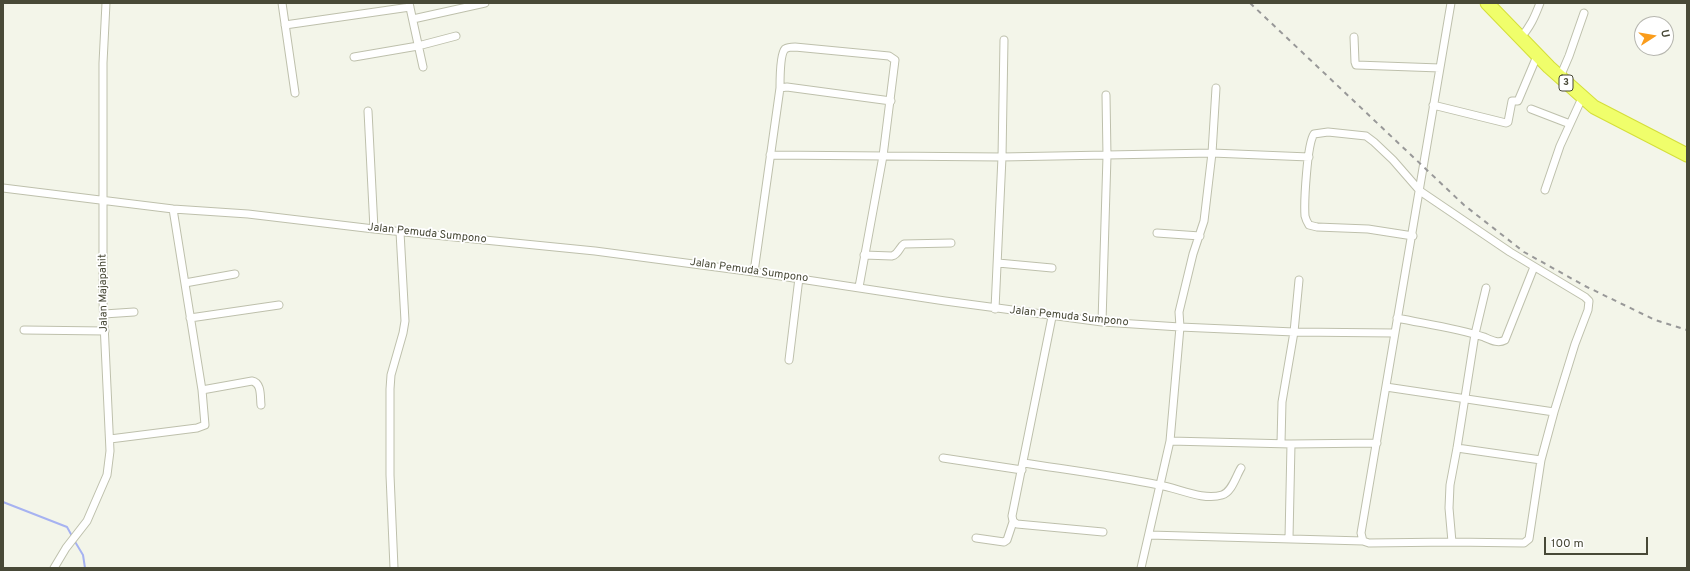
<!DOCTYPE html>
<html>
<head>
<meta charset="utf-8">
<style>
	body { margin:0 }
	#map { position:relative; width:1690px; height:571px; overflow:hidden; background:#f3f5e9; font-family:Overpass,sans-serif }
	canvas { display:block }
	.frame { position:absolute; inset:0; border:4px solid #484937; pointer-events:none }
	.north { position:absolute; left:1634px; top:16px; width:40px; height:40px; box-sizing:border-box; background:#fff; border:1px solid #b6b6af; border-radius:50%; rotate:78deg; font-size:11px; font-weight:700; line-height:16px; text-align:center; color:#484937 }
	.north::after { content:''; display:block; margin:auto; width:14px; height:18px; background:#fa9c1b; clip-path:polygon(50% 0,100% 100%,50% 72%,0 100%) }
	.scale { position:absolute; left:1544px; top:537px; width:104px; height:18px; box-sizing:border-box; border:2px solid #484937; border-top:0; padding-left:5px; font-size:12px; line-height:14px; white-space:nowrap; color:#484937; -webkit-text-stroke:3px #fff; paint-order:stroke }
</style>
</head>
<body>
<div id="map">
<canvas width="1690" height="571"></canvas>
<div class="frame"></div>
<div class="north">U</div>
<div class="scale">100 m</div>
</div>
<script>
const ctx = document.querySelector('canvas').getContext('2d');
ctx.lineJoin = 'round';
function strokePath(path, color, width, dash) {
  ctx.strokeStyle = color;
  ctx.lineWidth = width;
  ctx.lineCap = dash ? 'butt' : 'round';
  ctx.setLineDash(dash || []);
  ctx.stroke(path);
}
function label(font, color, halo, rows, align = 'center') {
  ctx.font = font + ' Overpass,sans-serif';
  ctx.lineWidth = 3.5;
  ctx.setLineDash([]);
  ctx.textBaseline = 'middle';
  ctx.strokeStyle = halo;
  ctx.fillStyle = color;
  for (const [text, x, y, turn = 0] of rows) {
    ctx.save();
    ctx.translate(x, y);
    ctx.rotate((+turn || 0) * Math.PI / 180);
    ctx.textAlign = isNaN(turn) ? turn : align;
    if (halo) ctx.strokeText(text, 0, 0);
    ctx.fillText(text, 0, 0);
    ctx.restore();
  }
}
strokePath(new Path2D(`
	M3,502L67,527L72,536
	M74,540L83,555L85,568`), '#a6b2f1', 2);
const street = new Path2D(`
	M282,3L295,93
	M409,3L423,67
	M1451,3L1361,533L1363,541L1369,543L1452,542L1449,508L1450,485L1457,448L1475,334L1486,288
	M413,19L485,3
	M285,25L410,7
	M1354,37L1355,62L1356,65L1440,68
	M1520,38C1530,28 1535,16 1540,3
	M354,57L418,46L456,36
	M1560,77L1569,56L1584,13
	M780,88C780,80 780,54 785,49C788,47 791,47 795,47L889,56L895,60L883,156L859,287
	M1433,105L1506,123L1508,122L1512,101H1518L1537,56
	M1531,109L1570,124
	M368,111L374,229
	M770,155L1002,157L1212,153L1309,157
	M3,188L173,209L248,214L374,229L595,251L754,272L945,301L1102,322L1180,327L1294,332L1394,333
	M1545,190L1560,146L1582,98
	M1157,233L1200,236
	M1413,236L1368,229L1317,227L1309,225C1307,222 1306,220 1305,216C1304,202 1307,144 1314,134L1328,132L1366,136L1374,142L1393,160L1420,191L1510,252L1585,297L1589,301L1588,310L1575,344L1554,412L1541,460L1529,539L1524,543L1452,542
	M864,255L892,256C899,254 899,247 904,244L951,243
	M998,263L1052,268
	M754,272L780,88L787,87L891,101
	M185,283L235,274
	M995,309L1002,157L1004,40
	M104,314L134,312
	M1052,317L1012,516L1013,521L1017,524L1103,532
	M190,318L279,305
	M1397,318C1426,324 1456,328 1484,337C1491,340 1498,344 1505,340L1534,267
	M1102,322L1107,156L1106,95
	M24,330L105,331
	M789,360L799,278
	M1386,387L1554,412
	M202,390L252,381C262,383 260,397 261,405
	M110,439L197,428L205,425L202,390L173,209
	M1170,441L1291,444L1377,443
	M1281,443L1282,402L1294,332L1299,280
	M1457,448L1541,460
	M943,458L1022,470
	M1024,463C1069,470 1115,476 1159,485C1178,488 1203,501 1222,495C1232,492 1236,476 1241,468
	M1149,535L1363,541
	M976,538L1004,542L1007,540L1013,522
	M1289,538L1291,444
	M54,568L66,548L87,521L107,475L110,451L103,302V63L106,3
	M394,568L390,475V389L391,375L403,333L405,321L400,232
	M1141,568L1170,441L1180,327L1179,312L1193,254L1204,221L1212,153L1216,88`);
const highway = new Path2D(`
	M1487,3L1549,67L1594,107L1687,155`);
strokePath(street, '#bec0ac', 9);
strokePath(highway, '#d4de3a', 15);
strokePath(street, '#fff', 7);
strokePath(highway, '#f0fe6b', 13);
strokePath(new Path2D(`
	M1250,3L1464,205L1524,252L1585,286L1655,320L1687,330`), '#989898', 2, [5, 5]);
for (const [x, y, w] of [
	[1566,83,14]
]) {
  const box = new Path2D();
  box.roundRect(x - w / 2, y - 8, w, 16, 3);
  ctx.fillStyle = '#fff';
  ctx.fill(box);
  strokePath(box, '#484937', 1);
}
label('bold 10px', '#484937', null, [
	["3",1566,83]
]);
label('11px', '#484937', '#fff', [
	["Jalan Pemuda Sumpono",427,234,6],
	["Jalan Pemuda Sumpono",749,271,8],
	["Jalan Majapahit",104,293,-91],
	["Jalan Pemuda Sumpono",1069,317,6]
]);
</script>
</body>
</html>
